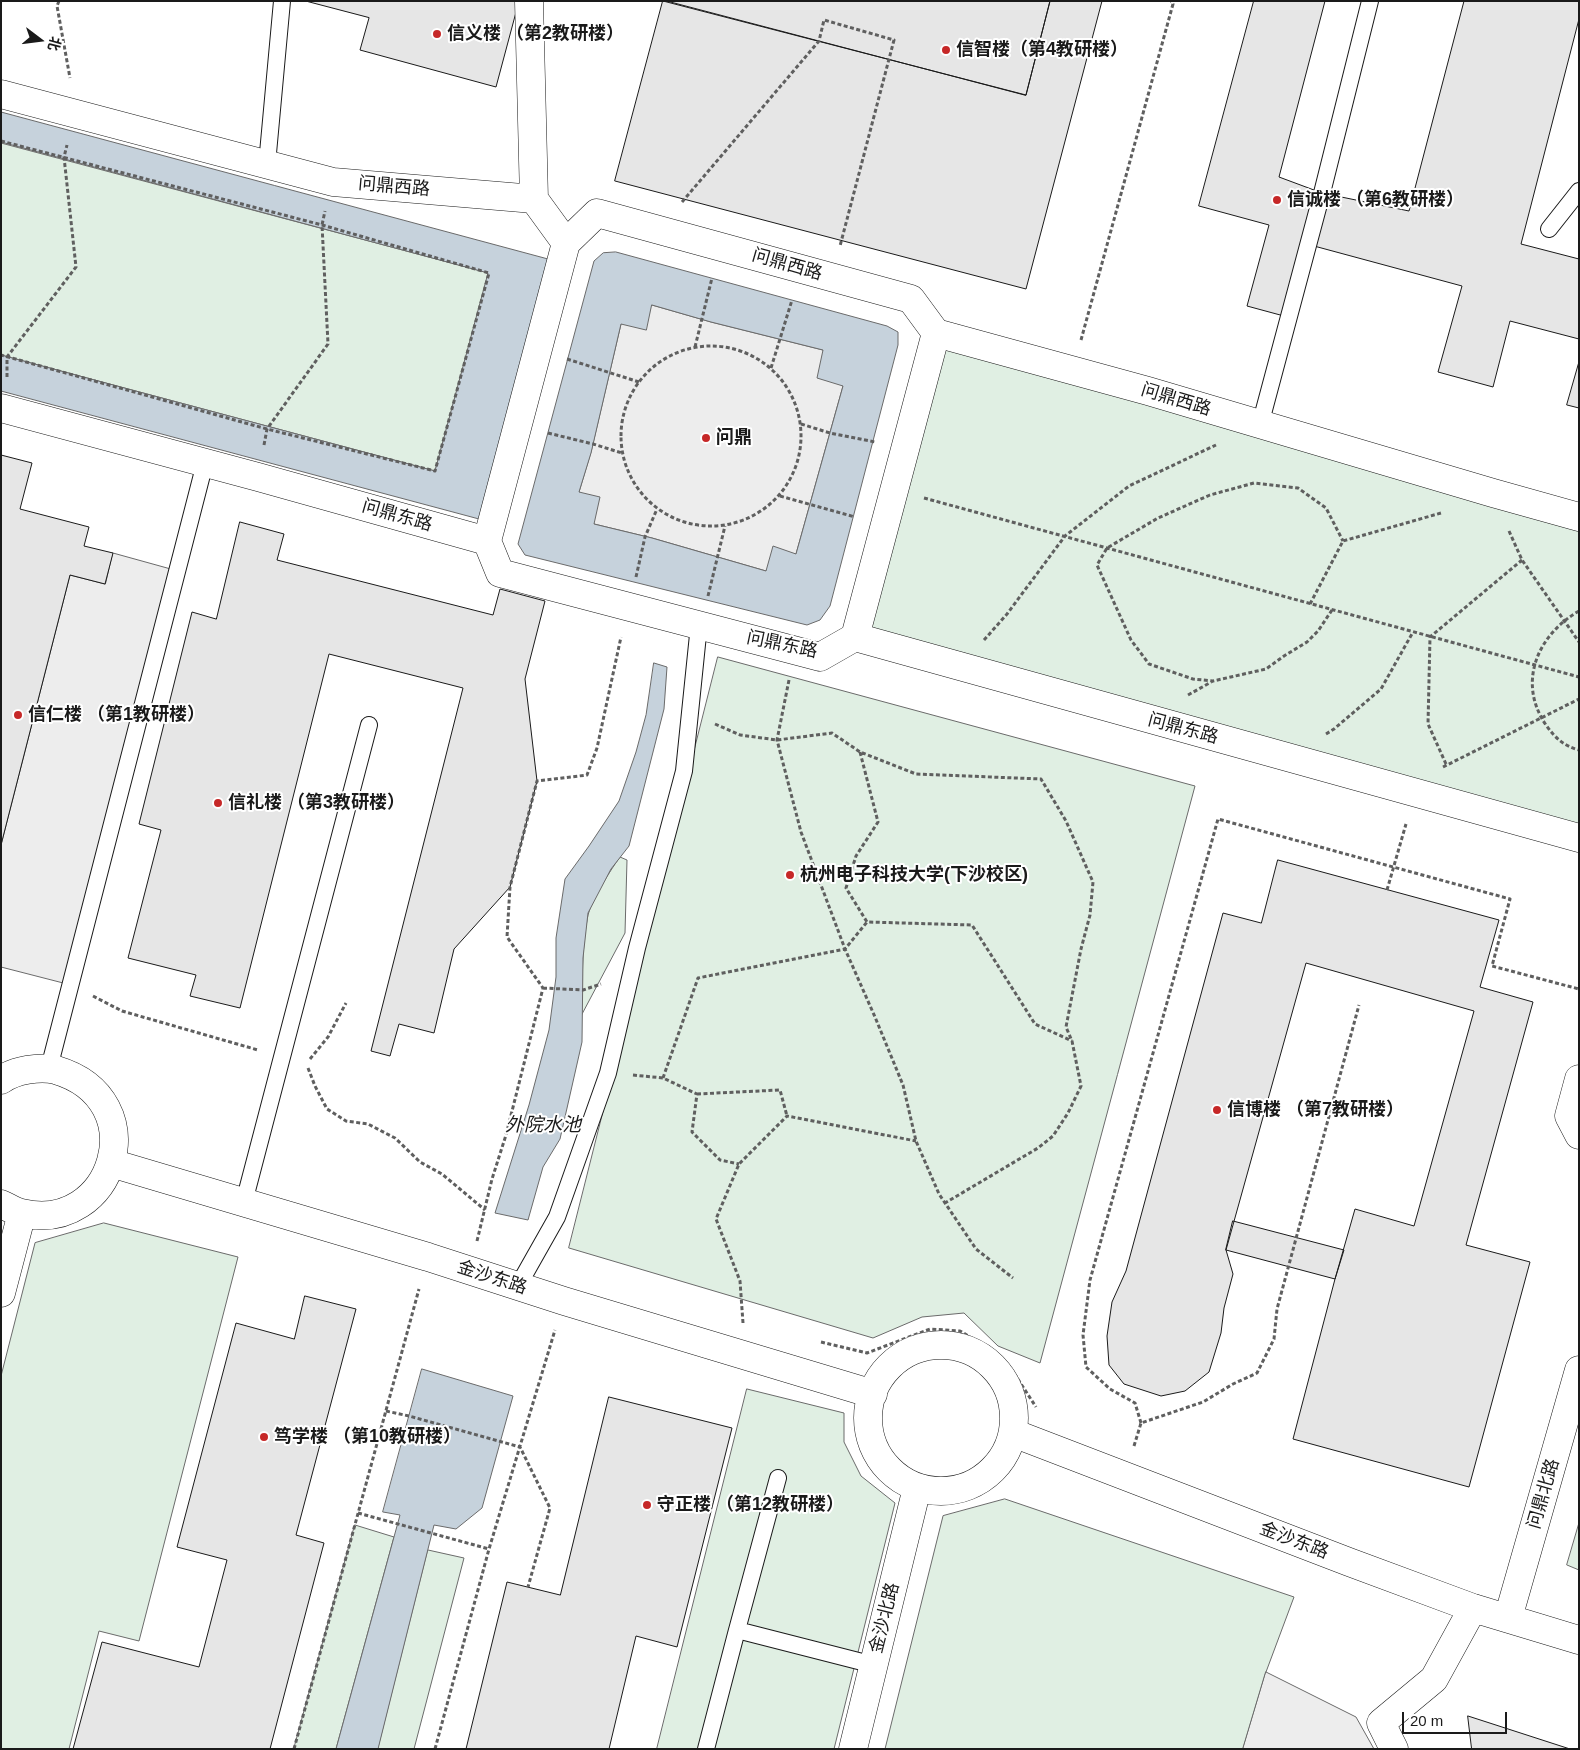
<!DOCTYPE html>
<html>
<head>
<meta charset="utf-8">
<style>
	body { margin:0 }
	#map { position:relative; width:1580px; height:1750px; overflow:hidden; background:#fff; font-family:Helvetica,"Noto Sans SC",sans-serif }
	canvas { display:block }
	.frame { position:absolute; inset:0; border:2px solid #1a1a1a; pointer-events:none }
	.north { position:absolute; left:15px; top:15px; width:50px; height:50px; -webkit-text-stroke:4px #fff; paint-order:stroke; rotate:105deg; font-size:14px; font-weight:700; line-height:20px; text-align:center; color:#1a1a1a }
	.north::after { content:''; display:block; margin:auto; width:18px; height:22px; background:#1a1a1a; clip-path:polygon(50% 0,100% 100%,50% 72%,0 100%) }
	.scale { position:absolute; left:1402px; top:1712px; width:105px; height:22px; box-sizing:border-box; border:2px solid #1a1a1a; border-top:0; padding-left:6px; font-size:15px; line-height:18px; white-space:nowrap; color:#1a1a1a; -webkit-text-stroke:4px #fff; paint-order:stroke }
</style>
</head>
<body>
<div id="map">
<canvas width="1580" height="1750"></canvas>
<div class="frame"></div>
<div class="north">北</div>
<div class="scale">20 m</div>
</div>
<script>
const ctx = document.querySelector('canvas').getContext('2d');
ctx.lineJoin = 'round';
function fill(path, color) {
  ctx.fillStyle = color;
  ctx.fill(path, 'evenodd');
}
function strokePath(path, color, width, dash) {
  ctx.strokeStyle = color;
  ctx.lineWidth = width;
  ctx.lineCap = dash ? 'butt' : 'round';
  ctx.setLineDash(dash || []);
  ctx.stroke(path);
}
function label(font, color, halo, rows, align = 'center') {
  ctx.font = font + ' Helvetica,"Noto Sans SC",sans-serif';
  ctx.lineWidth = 4;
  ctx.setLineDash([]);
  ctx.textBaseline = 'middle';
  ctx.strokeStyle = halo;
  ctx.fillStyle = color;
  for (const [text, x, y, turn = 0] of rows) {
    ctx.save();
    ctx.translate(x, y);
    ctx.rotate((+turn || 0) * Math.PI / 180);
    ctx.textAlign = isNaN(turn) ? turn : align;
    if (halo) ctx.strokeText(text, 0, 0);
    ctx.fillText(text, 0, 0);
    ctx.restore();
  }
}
const green = new Path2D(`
	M1,143L489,273L435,471L1,355Z
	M936,333L1579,515V838L855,637Z
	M718,657L1195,786L1040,1363L998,1346L964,1313L922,1317L873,1338L569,1248Z
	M620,857L627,860L625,933L581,1016C583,982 581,948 588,915C591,901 611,869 620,857Z
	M104,1223L238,1257L139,1641L99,1631L69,1749H1V1376L35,1243Z
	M747,1389L844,1413V1442L861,1476L895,1503L834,1749H657Z
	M1005,1499L1294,1597L1266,1672L1243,1749H885L943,1516Z
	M1579,1523V1570L1567,1565Z
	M355,1525L394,1537L336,1749H294Z
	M428,1550L464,1558L414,1749H378Z`);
fill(green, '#e0efe3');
strokePath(green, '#6a6a6a', 1);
const parking = new Path2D(`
	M652,305L711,322L823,350L843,386L796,554L766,571L652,538L594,524L579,492L591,452L621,324Z
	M113,553L178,571L71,985L1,967V845L70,575L105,584Z
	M1266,1672L1356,1717L1374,1749H1243Z`);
fill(parking, '#ededed');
strokePath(parking, '#6a6a6a', 1);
const water = new Path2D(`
	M1,112L548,259L479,519L1,391V355L435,471L488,273L1,142Z
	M616,252L887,326L898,332V345L830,606L820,620L807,625L525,555L518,544L594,261L603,253ZM652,305L711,322L823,350L817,378L843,386L796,554L773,546L766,571L652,538L594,524L600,497L579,492L591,453L621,324L646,330Z
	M654,663L667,667L664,709L629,846L611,869L588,913L583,958L582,1042L560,1139L543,1167L528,1220L495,1213L529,1105L549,1030L556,977V938L565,879L589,846L619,801L636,752L646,715Z
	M422,1369L513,1396L482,1508L456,1529L434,1525L378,1749H336L400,1515L383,1512Z`);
fill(water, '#c6d2dc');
strokePath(water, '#6a6a6a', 1);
const building = new Path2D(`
	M306,1H519L496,87L360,50L369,18Z
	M663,1L1026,95L1050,1H1102L1026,289L615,181Z
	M667,1H1050L1026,95Z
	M1254,1H1325L1279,177L1322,193L1409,211L1464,1H1579V19L1521,244L1579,259V339L1510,321L1493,387L1438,372L1462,286L1314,246L1295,319L1247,306L1269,225L1199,206Z
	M1579,362V408L1567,405Z
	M1,455L32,463L20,509L89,527L84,546L113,553L105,584L70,575L1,845Z
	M240,522L284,534L277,560L493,615L500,589L545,601L525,679L537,781L510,887L454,949L434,1033L399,1024L390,1056L371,1051L463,688L329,654L240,1008L190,996L196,975L128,958L161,830L139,824L192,612L216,619Z
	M1278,860L1499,920L1480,987L1533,1002L1466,1245L1530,1262L1469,1487L1293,1439L1335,1279L1355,1209L1414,1226L1474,1011L1306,963L1226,1250L1233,1274L1224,1308L1221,1333L1209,1372L1185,1391L1161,1396L1124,1384L1109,1365L1107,1336L1112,1302L1126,1271L1223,913L1261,923Z
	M1233,1221L1344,1250L1335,1279L1226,1250Z
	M305,1296L356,1309L296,1535L324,1543L270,1749H73L102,1642L199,1667L227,1560L177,1547L236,1323L294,1339Z
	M609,1397L732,1428L677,1647L636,1636L609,1749H466L507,1582L560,1595Z
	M1468,1716L1570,1749H1472Z`);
fill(building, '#e6e6e6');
strokePath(building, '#1a1a1a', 1);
const lane = new Path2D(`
	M267,164L282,1
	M1549,229L1579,191
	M1260,425L1322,193L1370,1
	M49,1068L205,463
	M244,1202L369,725
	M518,1286L557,1217L608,1073L637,948L684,771L699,625
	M737,1630L778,1478
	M706,1749L737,1630L874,1665`);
const street = new Path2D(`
	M529,1L534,199
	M1,94L333,182L534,199L566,243L597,213L911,299L936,333L1148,391L1493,493L1579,517
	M1,408L258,477L487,541L500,573L820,657L855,637L1579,838
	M487,541L566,243
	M855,637L936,333
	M1579,1079L1569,1116L1579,1135
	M1,1080C15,1070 40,1066 56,1070C157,1100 113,1235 22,1213C15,1212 8,1207 1,1204
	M111,1163L428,1257L564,1301L873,1394
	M1,1293L22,1213
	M868 1418a73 73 0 1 1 146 0a73 73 0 1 1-146 0Z
	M1013,1433L1349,1562L1473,1608L1579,1640
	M1508,1618L1579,1370
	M853,1749L917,1488
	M1394,1749L1381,1723L1434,1679L1473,1608`);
strokePath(lane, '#1a1a1a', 18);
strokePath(street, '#1a1a1a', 29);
strokePath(new Path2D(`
	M59,1L57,6L70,78
	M1,141L322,225L489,273L435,471L267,429L1,355
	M682,202L819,41L824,20L894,40L840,246
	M1081,340L1173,4L1171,1
	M621 436a90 90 0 1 1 180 0a90 90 0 1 1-180 0Z
	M695,347L712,278
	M567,359L639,382
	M771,368L792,300
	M7,377V357L76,267L64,157L67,145
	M801,424L830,433L875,442
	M548,433L593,444L622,453
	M264,445L267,429L328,344L322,225L325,211
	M780,496L855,517
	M924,498L1579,677
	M1509,531L1522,560L1579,642
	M636,577L645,537L657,509
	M708,596L725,526
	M1310,604L1343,541L1441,513
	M1332,610L1318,631L1307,642L1284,656L1266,669L1213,681L1193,679L1149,664L1131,640L1097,565L1107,548L1158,518L1210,495L1254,483L1298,488L1326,508L1343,541
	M1579,611C1537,635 1517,683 1546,725C1555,738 1564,746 1579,750
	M984,640L1007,614L1065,536L1129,486L1216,445
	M789,680L777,740L801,832L845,949L875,1017L903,1085L916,1141L939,1194L976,1249L1013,1278
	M1188,695L1213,681
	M715,724L740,735L777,740L832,733L860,752L916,774L1041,779L1066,821L1093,882L1090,915L1081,949L1066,1027L1072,1041L1081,1086L1068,1113L1053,1136L1038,1148L945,1203
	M1326,734L1334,729L1381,689L1413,632
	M860,752L878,822L856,856L846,888L867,922L972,925L1035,1024L1072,1041
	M1446,764L1428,724L1430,637L1522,560
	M1443,767L1579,699
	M1387,890L1406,824
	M543,988L583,990L601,984
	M93,996L122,1011L258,1050
	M310,1059L328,1037L346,1003
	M308,1068L315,1086L327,1109L346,1121L368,1124L395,1138L420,1162L442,1174L485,1210
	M633,1075L663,1078L697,1094L692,1132L720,1160L739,1164
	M663,1078L698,978L845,949L867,922
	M697,1094L780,1090L787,1116
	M477,1241L492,1179L506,1135L543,988L507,937L510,887L537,781L587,775L597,748L621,637
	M743,1323L740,1281L716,1219L739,1164L787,1116L916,1141
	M821,1342L867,1353L930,1329L960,1331L987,1347L1010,1367L1036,1407
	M386,1411L409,1416L520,1447L550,1508L528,1587
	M1141,1423L1135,1403L1110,1389L1086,1367L1083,1335L1090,1280L1218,819L1510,899L1492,966L1579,989
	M1134,1446L1141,1423L1203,1402L1233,1384L1257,1373L1274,1339L1277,1309L1359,1005
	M358,1513L489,1549
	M294,1749L419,1289
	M435,1749L489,1549L555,1330`), '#5f5f5f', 3, [4, 2.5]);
strokePath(lane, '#fff', 16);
strokePath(street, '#fff', 28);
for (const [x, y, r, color] of [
	[437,34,5,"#c62828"],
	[946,50,5,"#c62828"],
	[1277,200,5,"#c62828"],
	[706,438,5,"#c62828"],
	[18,715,5,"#c62828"],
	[218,803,5,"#c62828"],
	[790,875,5,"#c62828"],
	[1217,1110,5,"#c62828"],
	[264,1437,5,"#c62828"],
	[647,1505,5,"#c62828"]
]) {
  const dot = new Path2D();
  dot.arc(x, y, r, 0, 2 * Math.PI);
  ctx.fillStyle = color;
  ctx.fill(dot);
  strokePath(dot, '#fff', 2);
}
label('bold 18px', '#1a1a1a', '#fff', [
	["信义楼 （第2教研楼）",447,34],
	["信智楼（第4教研楼）",956,50],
	["信诚楼 （第6教研楼）",1287,200],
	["问鼎",716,438],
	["信仁楼 （第1教研楼）",28,715],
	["信礼楼 （第3教研楼）",228,803],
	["杭州电子科技大学(下沙校区)",800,875],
	["信博楼 （第7教研楼）",1227,1110],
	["笃学楼 （第10教研楼）",274,1437],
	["守正楼 （第12教研楼）",657,1505]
], 'left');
label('18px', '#1a1a1a', '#fff', [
	["问鼎西路",394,187,5],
	["问鼎西路",787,265,16],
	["问鼎西路",1176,400,17],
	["问鼎东路",397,516,16],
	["问鼎东路",782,645,12],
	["问鼎东路",1183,729,15],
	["金沙东路",492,1278,18],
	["问鼎北路",1544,1494,-74],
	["金沙东路",1294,1541,21],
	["金沙北路",885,1618,-76]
]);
label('italic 19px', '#1a1a1a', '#fff', [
	["外院水池",543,1126]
]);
</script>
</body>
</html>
